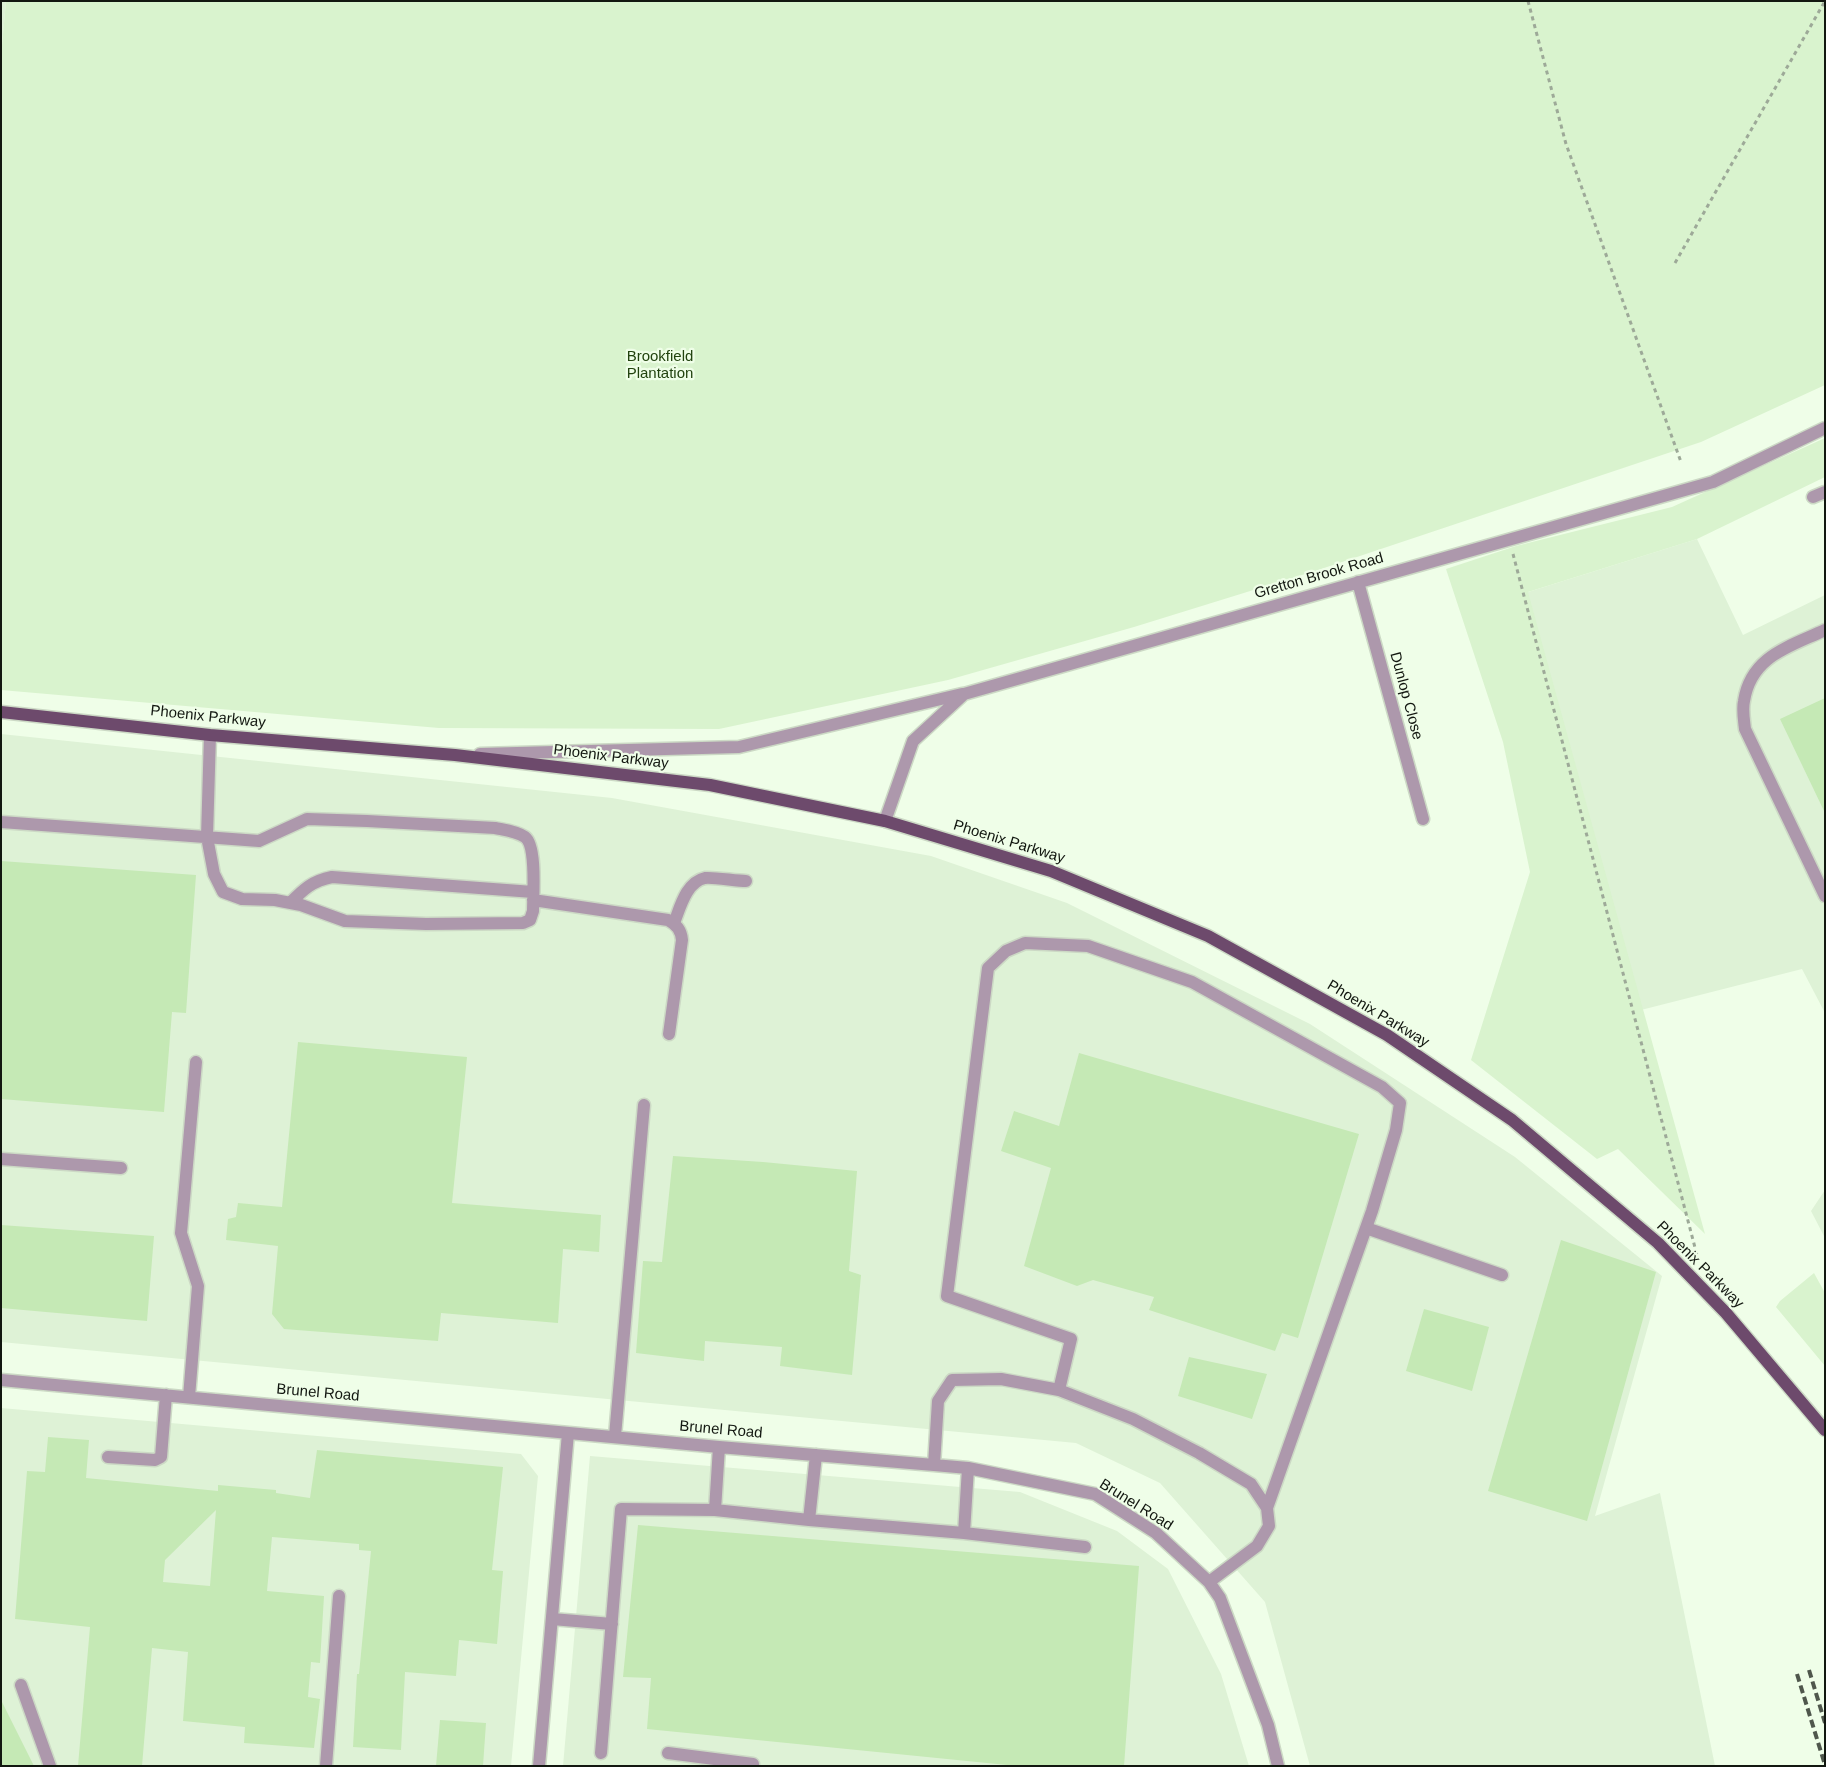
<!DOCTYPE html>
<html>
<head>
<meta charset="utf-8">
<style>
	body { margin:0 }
	#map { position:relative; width:1826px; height:1767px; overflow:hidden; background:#effee8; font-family:Helvetica,sans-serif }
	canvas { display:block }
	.frame { position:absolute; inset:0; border:2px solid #121710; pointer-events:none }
</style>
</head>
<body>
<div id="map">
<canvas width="1826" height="1767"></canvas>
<div class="frame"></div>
</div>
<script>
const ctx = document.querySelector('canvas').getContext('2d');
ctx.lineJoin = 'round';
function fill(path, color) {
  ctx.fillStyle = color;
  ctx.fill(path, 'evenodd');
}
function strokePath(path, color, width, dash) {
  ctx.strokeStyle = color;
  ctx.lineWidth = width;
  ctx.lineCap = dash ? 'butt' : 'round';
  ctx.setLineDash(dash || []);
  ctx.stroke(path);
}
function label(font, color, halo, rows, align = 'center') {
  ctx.font = font + ' Helvetica,sans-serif';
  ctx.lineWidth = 4.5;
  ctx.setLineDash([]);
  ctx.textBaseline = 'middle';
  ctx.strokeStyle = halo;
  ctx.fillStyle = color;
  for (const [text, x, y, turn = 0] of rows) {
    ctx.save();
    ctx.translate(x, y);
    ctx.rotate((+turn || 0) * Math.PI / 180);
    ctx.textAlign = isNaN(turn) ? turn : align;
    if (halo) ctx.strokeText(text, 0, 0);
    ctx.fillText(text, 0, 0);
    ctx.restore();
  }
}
fill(new Path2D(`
	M1,1H6L1,56Z
	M1697,539L1743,635L1825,595V1013L1802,969L1641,1010L1525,593Z
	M1,734L612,798L931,856L1067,903L1310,1024L1515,1157L1662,1276L1595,1516L1660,1493L1715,1766H1310L1265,1602L1160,1483L1076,1443L1,1342Z
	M1825,1190V1238L1811,1211Z
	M1,1408L521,1454L538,1476L511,1766H1Z
	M590,1456L1020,1492L1117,1531L1168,1569L1221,1674L1249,1766H563Z`), '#def2d6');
fill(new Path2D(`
	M6,1H1825V385L1701,442L1318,570L1134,627L948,680L719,729L439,728L1,690V56Z
	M1825,438V477L1697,539L1528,592L1705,1234L1618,1149L1597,1159L1471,1060L1530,872L1503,742L1446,569L1516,546L1672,507Z
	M1814,1273L1825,1293V1366L1776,1307L1780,1301Z`), '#d9f3ce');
fill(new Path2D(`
	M1825,698V813L1780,719Z
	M1,861L196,875L186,1013L172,1012L164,1112L1,1099Z
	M298,1042L467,1057L452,1203L601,1215L599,1252L563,1249L558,1323L441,1313L438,1341L284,1329L272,1314L278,1246L226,1240L228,1219L236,1217L238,1203L282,1207Z
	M1079,1053L1359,1134L1298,1338L1282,1333L1275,1351L1149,1310L1154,1297L1093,1280L1077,1286L1024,1266L1051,1168L1001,1151L1014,1111L1059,1126Z
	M673,1156L763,1162L857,1171L849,1271L861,1275L852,1375L780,1366L782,1347L705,1341L704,1361L636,1353L643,1261L662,1262Z
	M1,1225L154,1236L147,1321L1,1308Z
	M1561,1240L1656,1272L1587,1521L1488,1491Z
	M1424,1309L1489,1327L1472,1391L1406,1371Z
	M1189,1357L1267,1374L1252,1419L1178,1396Z
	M48,1437L89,1440L86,1478L218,1491V1485L276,1490V1493L310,1498L317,1450L503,1467L492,1570L503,1571L497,1644L459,1640L456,1676L405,1672L401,1750L353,1747L357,1674H359L371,1551L359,1550V1544L272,1537L267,1591L324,1596L320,1663L311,1662L308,1697L320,1699L314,1748L244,1743L245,1727L183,1721L188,1652L152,1648L142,1766H78L90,1627L15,1619L27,1471L45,1472ZM216,1510L210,1586L163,1582L165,1560Z
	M638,1525L1139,1566L1124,1766H1017L647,1729L651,1678L623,1677Z
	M1,1700L34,1766H1Z
	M440,1720L486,1723L483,1766H436Z`), '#c5e9b5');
const minor = new Path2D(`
	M1813,497L1825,492
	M1358,582L1423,819
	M1825,630C1789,647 1751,656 1744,701C1742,710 1744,720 1745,729L1825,896
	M480,754L739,747L962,694
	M885,821L913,741L964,694L1713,482L1825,428
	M1,822L259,841L307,819L367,821L495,828C505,830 516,831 525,837C537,846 533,896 533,911L530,920L523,923L426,924L345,921L301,905L275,900L242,899L223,892L214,874L207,837L210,735
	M533,900L668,920C677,925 681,930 682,940L669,1034
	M290,903C304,889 312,881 332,877L533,892
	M674,923C680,908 686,882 705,878C714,877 736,881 746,881
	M1,1159L121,1168
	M1366,1228L1502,1275
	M1,1380L719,1447L934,1465L968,1468L1095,1494L1156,1533L1209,1582L1220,1598L1268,1725L1278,1766
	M1059,1390L1071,1339L947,1296L988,968L1006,951L1025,943L1088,946L1192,982L1382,1087L1400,1103L1396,1130L1372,1211L1267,1508
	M189,1397L198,1286L181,1233L196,1062
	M615,1436L644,1105
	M719,1447L715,1510L809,1520L816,1455
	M108,1457L155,1460L161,1457L166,1395
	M934,1465L938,1401L952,1380L1001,1379L1059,1390L1133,1419L1199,1453L1251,1484L1267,1508L1269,1526L1257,1546L1209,1582
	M809,1520L964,1533L1085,1547
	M964,1533L968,1468
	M552,1619L612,1624
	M21,1685L50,1766
	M601,1753L621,1509L715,1510
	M668,1753L753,1764L752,1766
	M326,1766L339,1596
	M539,1766L568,1433`);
const major = new Path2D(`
	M1,712L210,735L455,755L710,785L885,821L1051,871L1208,936L1387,1035L1512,1120L1658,1243L1726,1313L1825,1430`);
strokePath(minor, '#ccd9c5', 15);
strokePath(major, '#ccd9c5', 15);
strokePath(new Path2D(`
	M1528,1L1566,144L1681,462
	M1675,263L1825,1
	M1513,554L1698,1259`), '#9da998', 3, [4, 4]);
strokePath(minor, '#ad98ac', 12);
strokePath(major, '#6d4a6c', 12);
strokePath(new Path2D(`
	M1809,1670L1825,1723
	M1797,1674L1825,1765`), '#4f574c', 4, [8, 4]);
label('15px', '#22430f', '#effee8', [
	["Brookfield",660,357],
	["Plantation",660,374]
]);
label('15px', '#121710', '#effee8', [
	["Gretton Brook Road",1319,576,-16],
	["Dunlop Close",1406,696,75],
	["Phoenix Parkway",208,717,6],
	["Phoenix Parkway",611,757,7],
	["Phoenix Parkway",1009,842,17],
	["Phoenix Parkway",1378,1014,31],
	["Phoenix Parkway",1700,1265,45],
	["Brunel Road",318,1393,5],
	["Brunel Road",721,1430,5],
	["Brunel Road",1136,1505,32]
]);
</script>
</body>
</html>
